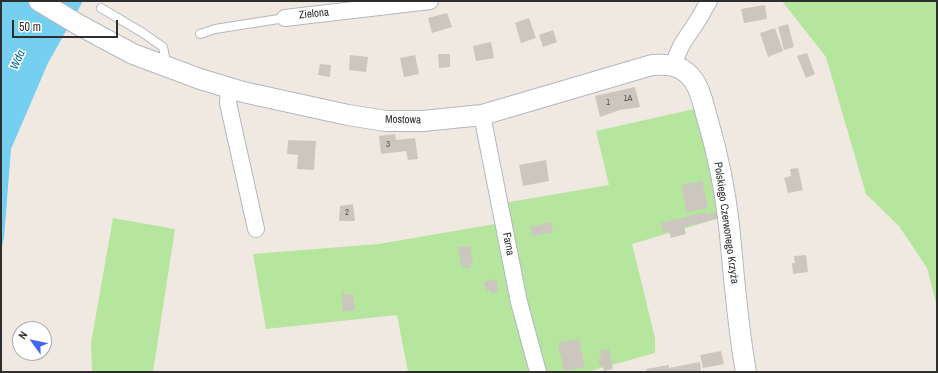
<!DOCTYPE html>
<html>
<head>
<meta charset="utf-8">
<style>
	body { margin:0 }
	#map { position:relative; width:938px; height:373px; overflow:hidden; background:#efe9e1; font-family:"Archivo Narrow",sans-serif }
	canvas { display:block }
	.frame { position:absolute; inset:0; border:2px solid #2e2e2e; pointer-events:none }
	.north { position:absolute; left:12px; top:321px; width:40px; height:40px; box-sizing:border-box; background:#fff; border:1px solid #ababab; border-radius:50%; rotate:303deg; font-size:11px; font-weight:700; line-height:16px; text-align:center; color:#2e2e2e }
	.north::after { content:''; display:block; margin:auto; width:14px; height:18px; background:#4264fb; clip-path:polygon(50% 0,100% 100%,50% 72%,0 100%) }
	.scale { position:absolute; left:12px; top:20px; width:106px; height:18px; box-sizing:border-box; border:2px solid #2e2e2e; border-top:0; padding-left:5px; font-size:12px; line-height:14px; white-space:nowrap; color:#2e2e2e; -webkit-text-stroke:3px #fff; paint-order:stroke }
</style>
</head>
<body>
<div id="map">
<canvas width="938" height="373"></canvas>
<div class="frame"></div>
<div class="north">N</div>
<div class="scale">50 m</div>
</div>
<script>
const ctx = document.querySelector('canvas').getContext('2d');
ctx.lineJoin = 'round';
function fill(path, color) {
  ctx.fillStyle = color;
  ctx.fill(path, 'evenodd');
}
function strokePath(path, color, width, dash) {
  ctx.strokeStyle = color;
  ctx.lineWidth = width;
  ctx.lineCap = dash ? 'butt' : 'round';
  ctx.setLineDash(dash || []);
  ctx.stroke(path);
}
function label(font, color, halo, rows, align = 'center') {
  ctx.font = font + ' "Archivo Narrow",sans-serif';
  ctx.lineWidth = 3;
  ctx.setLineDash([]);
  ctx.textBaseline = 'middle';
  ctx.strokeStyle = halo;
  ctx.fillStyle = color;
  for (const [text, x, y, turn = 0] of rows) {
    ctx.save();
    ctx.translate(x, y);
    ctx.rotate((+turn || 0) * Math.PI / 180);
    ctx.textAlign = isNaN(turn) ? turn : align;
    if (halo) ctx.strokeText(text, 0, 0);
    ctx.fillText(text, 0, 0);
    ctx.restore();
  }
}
fill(new Path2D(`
	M782,1H937V307L927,268L899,226L866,194L826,57Z
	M694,109L705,148L720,218L632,244L655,338V353L587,372H408L397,315L266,329L253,254L379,244L495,224L492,205L609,185L596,131Z
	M113,218L175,229L153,372H92L91,343Z`), '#b6e59e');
fill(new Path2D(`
	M1,1H83L48,63L11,149L4,238L1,250Z`), '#75cff0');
fill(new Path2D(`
	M765,5L767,19L744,23L741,9Z
	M447,13L452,27L432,33L428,18Z
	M529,18L536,38L521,43L515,23Z
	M788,24L794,47L784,50L778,27Z
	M775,28L783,51L768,57L760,33Z
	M553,30L557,42L543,47L539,35Z
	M491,42L494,58L476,61L473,46Z
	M807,53L815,74L806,78L797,56Z
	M438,54H450V67L439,68Z
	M350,55L368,57L366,72L349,70Z
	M415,55L419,74L404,77L400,58Z
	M320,64L331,65L330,77L318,75Z
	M635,87L640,107L620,110L600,117L595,96Z
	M395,134L396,140L415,138L418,159L408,160L406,151L381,154L379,136Z
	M288,140L316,141L314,170L297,169L298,155L287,154Z
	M546,160L549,181L523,186L519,165Z
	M798,168L803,190L788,193L784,178L791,176L790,169Z
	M702,181L708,208L687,212L681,185Z
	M353,204L355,221H339L340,206Z
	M719,211L720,218L684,227L686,234L671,238L669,231L663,233L661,223L706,212L707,214Z
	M551,222L553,232L532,236L530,227Z
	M470,246L473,262L471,263V267L464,268L461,264L458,247Z
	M806,255L808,272L793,274L792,263H795L794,256Z
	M496,279L498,292L490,293V290L486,291L484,282Z
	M344,291V295L353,294L355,310L343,312L341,292Z
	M579,339L585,367L564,371L558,343Z
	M609,349L613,369L604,371L603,365L600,366L598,359L601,358L600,351Z
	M721,351L724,364L703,368L700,355Z
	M700,362L701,371L693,372H647L646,369L669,365V368Z`), '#cbc7bf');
const service = new Path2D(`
	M101,8L143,33L163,47L165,57L164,65
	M200,34L215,29L285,18`);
const minor = new Path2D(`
	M285,18L430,1
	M674,65C678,46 688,36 698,20C702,14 705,7 709,1
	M229,88L228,103L256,229
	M482,115L519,302L538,372`);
const tertiary = new Path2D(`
	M39,1L79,25L133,54L200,79L243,92L348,115L386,121H423L482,115L652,65C670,64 683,65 694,81C702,92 704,109 708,121C718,155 725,190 729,225C734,274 737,323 746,372`);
strokePath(service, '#b4b7c1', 10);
strokePath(minor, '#b4b7c1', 18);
strokePath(tertiary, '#b4b7c1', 22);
strokePath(service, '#fff', 8);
strokePath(minor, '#fff', 16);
strokePath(tertiary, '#fff', 20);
label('9px', '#555452', null, [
	["1A",628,99],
	["1",608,103],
	["3",388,145],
	["2",347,213]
]);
label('11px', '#2e2e2e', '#fff', [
	["Zielona",314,14,-6],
	["Mostowa",403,120,1],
	["Polskiego Czerwonego Krzyża",726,223,82],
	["Farna",508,244,79]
]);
label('italic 12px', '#0d6fa3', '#fff', [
	["Wda",18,60,-65]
]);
</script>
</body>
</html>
